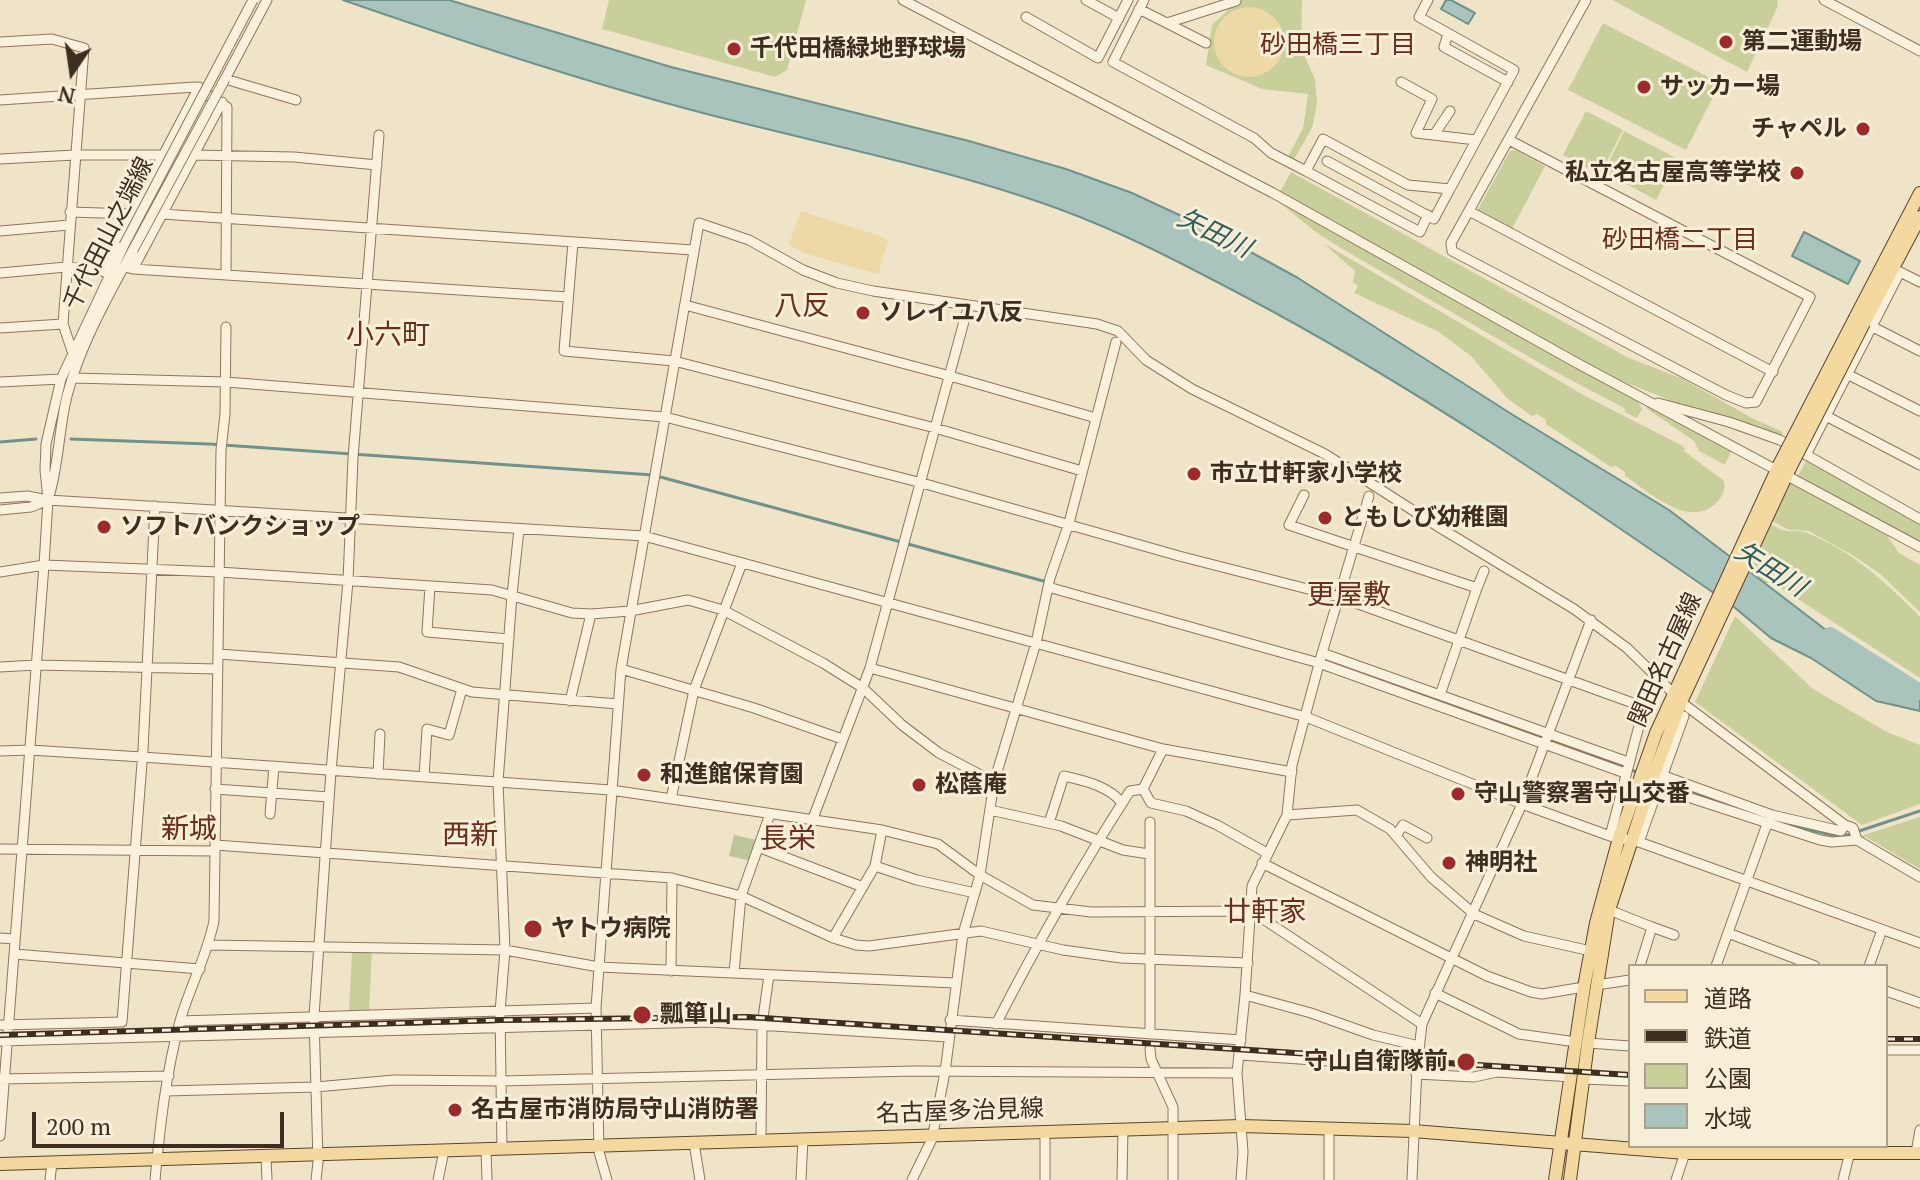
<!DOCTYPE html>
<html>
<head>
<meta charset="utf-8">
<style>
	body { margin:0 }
	#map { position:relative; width:1920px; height:1180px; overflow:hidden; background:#f0e4c8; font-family:"PT Serif","Noto Sans JP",serif }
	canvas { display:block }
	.legend { position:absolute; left:1628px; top:964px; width:260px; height:184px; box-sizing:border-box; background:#f7eed8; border:2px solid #ada18e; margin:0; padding:10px 14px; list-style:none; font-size:24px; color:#3d2e20 }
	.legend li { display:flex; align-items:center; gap:16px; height:40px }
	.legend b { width:40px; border:2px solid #ada18e }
	.north { position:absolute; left:32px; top:32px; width:80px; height:80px; -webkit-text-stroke:6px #f7eed8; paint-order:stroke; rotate:193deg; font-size:22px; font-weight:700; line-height:32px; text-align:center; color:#3d2e20 }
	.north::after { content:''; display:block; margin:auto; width:28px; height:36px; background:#3d2e20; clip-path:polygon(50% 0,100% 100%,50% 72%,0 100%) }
	.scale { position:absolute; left:32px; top:1112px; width:252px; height:36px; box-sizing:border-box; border:4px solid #3d2e20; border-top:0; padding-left:10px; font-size:24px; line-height:28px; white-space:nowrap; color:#3d2e20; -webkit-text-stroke:6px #f7eed8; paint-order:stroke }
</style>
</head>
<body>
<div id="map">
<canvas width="1920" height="1180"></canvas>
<ul class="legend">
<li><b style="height:10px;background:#f3d9a0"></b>道路</li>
<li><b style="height:10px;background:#3d2e20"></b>鉄道</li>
<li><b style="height:22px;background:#c9cf9b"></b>公園</li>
<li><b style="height:22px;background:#a9c4bc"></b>水域</li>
</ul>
<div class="north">N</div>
<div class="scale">200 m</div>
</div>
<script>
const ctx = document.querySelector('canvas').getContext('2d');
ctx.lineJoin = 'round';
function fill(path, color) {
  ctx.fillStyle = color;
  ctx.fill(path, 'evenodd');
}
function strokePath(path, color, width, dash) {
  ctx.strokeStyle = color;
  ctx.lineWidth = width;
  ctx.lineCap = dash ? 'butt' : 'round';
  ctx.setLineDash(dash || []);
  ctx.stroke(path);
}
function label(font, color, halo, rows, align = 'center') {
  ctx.font = font + ' "PT Serif","Noto Sans JP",serif';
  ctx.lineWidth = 6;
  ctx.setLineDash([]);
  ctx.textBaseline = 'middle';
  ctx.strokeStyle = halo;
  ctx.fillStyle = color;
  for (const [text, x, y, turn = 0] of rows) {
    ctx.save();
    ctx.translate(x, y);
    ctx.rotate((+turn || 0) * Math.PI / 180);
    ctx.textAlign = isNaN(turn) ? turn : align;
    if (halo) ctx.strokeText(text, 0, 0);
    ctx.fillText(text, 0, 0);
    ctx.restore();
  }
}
fill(new Path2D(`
	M609,0H806L787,70L775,77L602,29Z
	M1231,0H1302L1301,48L1315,79L1317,103L1312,128L1293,161L1288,157L1303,128L1308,94L1262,89L1206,65L1212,25L1229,9Z
	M1612,0H1777L1778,6L1747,72Z
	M1603,23L1720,83L1686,150L1568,90Z
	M1586,111L1623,130L1600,174L1563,155Z
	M1624,131L1678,159L1656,200L1604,172Z
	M1515,150L1545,166L1512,229L1477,211L1510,151Z
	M1291,172L1629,358L1683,379L1752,418L1783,432L1782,435L1684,406L1607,375L1280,192Z
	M1275,199L1637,399L1642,409L1637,418L1626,413L1624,408L1550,369L1344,250L1317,233Z
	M1323,243L1587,397L1681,445L1685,448L1684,451L1724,481C1726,490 1722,497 1716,503C1689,530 1648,491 1625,476V472L1616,466L1611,467L1546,424V420L1537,414L1532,416L1508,399L1471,356L1439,332L1354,293L1358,286L1353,282L1355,271Z
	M1648,405L1732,450L1725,465L1699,451L1694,441L1646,408Z
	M1807,459L1920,523V543L1798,476Z
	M1791,482L1886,534L1899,553L1920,565V612L1879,573L1852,555L1809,531L1789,530L1772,521Z
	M1771,524C1790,536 1793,528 1807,533C1851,550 1888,584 1920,617V678L1773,583H1765L1748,574Z
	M1735,616L1813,689L1887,732L1920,745V804L1862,825L1695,702Z
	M1920,817V869L1866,837L1861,838V836Z
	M372,950L369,1012H349L352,951Z`), '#c9cf9b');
fill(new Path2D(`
	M1214 42a35 35 0 1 1 70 0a35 35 0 1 1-70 0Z
	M801,211L883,237L888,241L878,274L803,253L789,244Z`), '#ecd9a5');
fill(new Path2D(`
	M734,835L757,840L751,861L729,856Z`), '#bfc49a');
const water = new Path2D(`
	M343,0H449L671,67L969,141L1066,169L1132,193L1205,227L1298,278L1513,415L1669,510L1881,672L1920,690V711L1876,701L1811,658L1771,638L1734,607C1574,496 1413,385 1240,294C1181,263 1122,232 1059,209C944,167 821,144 703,113C581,81 461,41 343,0Z
	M1446,0H1451L1475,13L1468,24L1441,9Z
	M1804,232L1860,261L1848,284L1792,256Z`);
fill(water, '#a9c4bc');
strokePath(water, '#6f938a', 2);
strokePath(new Path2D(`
	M71,439L209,444L653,475L901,542
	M0,442L36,439
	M908,544L1047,582
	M1460,709L1543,738
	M1550,741L1637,772
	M1663,781L1769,819
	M1784,824L1841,837L1920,811`), '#6f938a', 3);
strokePath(new Path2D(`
	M1830,635L1920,692`), '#a9c4bc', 16);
const minor = new Path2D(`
	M267,0L225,79L296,100
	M903,0L1273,193L1575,362L1920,547
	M1086,0L1119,18
	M1144,0L1113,62L1254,138L1271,153L1306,171L1323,139L1408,185L1450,189L1514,70L1419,17L1428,0
	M1824,0L1920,51
	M1139,9L1206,43
	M1026,17L1098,58L1128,0
	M1167,23L1236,1
	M1448,33L1444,47L1508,82
	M0,42L52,39L84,48L63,324L72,351
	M1401,82L1432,99L1416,133L1476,140
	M0,100L195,87L227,107L226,273
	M1434,135L1450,111
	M1509,140L1810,297L1756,402L1746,403L1726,395L1452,251L1451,243L1586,0
	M193,155L294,157L377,165
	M0,159L75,155H163
	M1327,161L1434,219L1450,189
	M1306,171L1420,232L1428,215
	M1469,211L1773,372
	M70,212L133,214
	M162,214L693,250
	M0,231L69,225
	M573,242L564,351L674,361L935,428L1082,471
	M129,268L133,269L222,102
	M133,269L568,297
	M103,270L199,87
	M1898,271L1920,282
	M0,273L66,267L103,270L104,272
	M685,305L950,376L1096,418
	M1871,326L1920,351
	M0,328L63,324
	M1847,374L1920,411
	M73,378L226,382L665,417L922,483L1179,556L1339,597L1644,707L1610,836
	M0,382L61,379
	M1658,403L1729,422L1780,440L1920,519
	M1826,416L1920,465
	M1806,455L1900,272
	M50,493C59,461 59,428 67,396C80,345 108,296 133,250
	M1304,495L1289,525L1477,588L1440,695
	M0,498L27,496L48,500L644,536L1306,717L1522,804L1610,836L1639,842L1920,943
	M0,510L31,507L48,500
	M0,572L44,565L219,572L492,590L572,613L591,614L630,611L688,600L723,610L823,663L863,688L902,725L939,753L994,782
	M430,586L427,632L509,639
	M1048,587L1319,663L1625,773
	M1477,588L1484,571
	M1322,653L1628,762
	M218,654L399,667L472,692L618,704
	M0,667L36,665L218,669
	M870,668L1163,749L1292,772
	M621,669L754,708L842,739
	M570,701L591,614
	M1681,702L1845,825L1853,828L1857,840
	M1163,749L1143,789L1151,803L1186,811L1217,825L1267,853
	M0,751L30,750L142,757L611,790L882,830L938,844L980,875L1033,905L1091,912L1251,911L1422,1024
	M378,774L380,734
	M1664,776L1772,815L1841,831L1845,825
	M424,777L427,729L449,735L462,689
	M1660,788L1820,840L1832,842L1857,840L1920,877
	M215,789L329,797
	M671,799L694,690L742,563
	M990,810L1061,826L1123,850L1149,854
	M270,814L274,766
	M1287,815L1357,810L1390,829L1431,877L1474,914L1524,936L1591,951
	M812,821L870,668L966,314
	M1049,823L1064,776C1085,781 1109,786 1122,803
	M1396,836L1403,825L1427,838
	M1639,842L1684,716
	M215,845L672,878L741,896L833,938L856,945L869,946L981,931L1063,950L1121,958L1248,963
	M758,847L863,887
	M0,849L214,851
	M1262,863L1487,976L1531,992L1542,994L1584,987
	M875,866L917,880L975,893
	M1609,910L1652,927L1640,966
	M1652,927L1674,935
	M1728,933L1815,966
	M0,938L15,939
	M833,938L875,866L882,830
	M209,945L505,950L599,967L955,983
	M14,954L200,969
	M1716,966L1767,824
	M1869,966L1882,930
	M671,971L672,878
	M734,973L741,896L770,814
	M1596,985L1630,980
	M1886,991L1920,1003
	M1435,993L1519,1034L1576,1042
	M1245,995L1311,1013L1373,1035L1419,1046
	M950,1020L1241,1040
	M180,1021L596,1008
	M996,1024C1037,944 1081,867 1130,791L1143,789
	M0,1025L122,1022L143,750L155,506
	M1150,1034C1150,964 1150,893 1150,822
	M0,1041L710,1022L948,1037
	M1588,1043L1630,1046
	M1150,1049L1151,1059L1173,1107V1180
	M1886,1050H1920
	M1240,1055L1417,1067
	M1416,1074L1474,1077L1497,1072L1571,1077
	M0,1079L169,1076
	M1583,1079L1630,1081
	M166,1091L316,1087L394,1080L501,1081L913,1071L1237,1073
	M0,1136L44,565L48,500L45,470L46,444L61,379L124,245
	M761,1141L762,1025L769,975
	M694,1143L700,1180
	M502,1149L500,1012L505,950L498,782L512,595L519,529
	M486,1150L487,1180
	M1916,1153L1920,1130
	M266,1157L267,1180
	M50,1180L52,1163
	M155,1180C160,1127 166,1072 180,1021C190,986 207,956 214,921L221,450L225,414L226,327
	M316,1180L318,1162L314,1016L331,771L348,581L353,458L379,135
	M438,1180L444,1151
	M607,1180L599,1152L596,1008L621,669L699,223L749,240L803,270L837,283L873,291L1097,324L1118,331L1146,360L1192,389L1325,454L1442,529L1574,609L1627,648L1674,694
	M801,1180L803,1139
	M912,1180L932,1139L945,1072L963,934L980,875L994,782L1036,643L1050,578L1069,523L1116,342
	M1045,1180V1131
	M1122,1180L1123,1129
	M1241,1180L1243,1152L1237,1073L1245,995L1252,886L1287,815L1292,765L1322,653L1369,496
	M1329,1180V1129
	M1412,1180L1417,1067L1422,1024L1522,804L1591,620
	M1676,1180L1685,1153
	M1843,1180L1850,1152`);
const major = new Path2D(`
	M1855,318L1920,193
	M1864,323L1920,217
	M0,1164L1241,1126L1413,1131L1685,1153H1920
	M1555,1180L1584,987L1596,923L1619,838L1656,733L1779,465
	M1570,1180L1588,1043L1609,910L1650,785L1681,702L1789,470`);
strokePath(minor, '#8d765c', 11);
strokePath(major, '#5b4430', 14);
strokePath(minor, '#faf1dc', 9);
strokePath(major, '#f3d9a0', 12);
const rail = new Path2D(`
	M0,1035L501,1020L748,1017L1630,1075
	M1886,1039H1920`);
strokePath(rail, '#3d2e20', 6);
strokePath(rail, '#f7eed8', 3, [9]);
const minorBridge = new Path2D(`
	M124,245L253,0
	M133,250L225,79`);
const majorBridge = new Path2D(`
	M1779,465L1855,318
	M1789,470L1864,323`);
strokePath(minorBridge, '#8d765c', 11, []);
strokePath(majorBridge, '#5b4430', 14, []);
strokePath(minorBridge, '#faf1dc', 9);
strokePath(majorBridge, '#f3d9a0', 12);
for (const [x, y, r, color] of [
	[1726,42,8,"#9e2a2b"],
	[734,49,8,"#9e2a2b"],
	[1644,87,8,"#9e2a2b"],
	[1863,129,8,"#9e2a2b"],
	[1797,173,8,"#9e2a2b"],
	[863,313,8,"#9e2a2b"],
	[1194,474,8,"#9e2a2b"],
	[1325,518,8,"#9e2a2b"],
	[104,527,8,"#9e2a2b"],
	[644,775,8,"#9e2a2b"],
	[919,785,8,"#9e2a2b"],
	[1458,794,8,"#9e2a2b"],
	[1449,863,8,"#9e2a2b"],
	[533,929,10,"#9e2a2b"],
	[642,1015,10,"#9e2a2b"],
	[1466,1062,10,"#9e2a2b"],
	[455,1110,8,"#9e2a2b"]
]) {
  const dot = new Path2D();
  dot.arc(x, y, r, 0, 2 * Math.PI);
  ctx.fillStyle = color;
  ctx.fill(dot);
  strokePath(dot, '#f7eed8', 3);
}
label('bold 24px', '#3d2e20', '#f7eed8', [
	["第二運動場",1742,42],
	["千代田橋緑地野球場",750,49],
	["サッカー場",1660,87],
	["チャペル",1847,129,"right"],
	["私立名古屋高等学校",1781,173,"right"],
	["ソレイユ八反",879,313],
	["市立廿軒家小学校",1210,474],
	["ともしび幼稚園",1341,518],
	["ソフトバンクショップ",120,527],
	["和進館保育園",660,775],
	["松蔭庵",935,785],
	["守山警察署守山交番",1474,794],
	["神明社",1465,863],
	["ヤトウ病院",551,929],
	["瓢箪山",660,1015],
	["守山自衛隊前",1448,1062,"right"],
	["名古屋市消防局守山消防署",471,1110]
], 'left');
label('24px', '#3d2e20', '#f7eed8', [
	["千代田山之端線",109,234,-63],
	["関田名古屋線",1666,660,-66],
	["名古屋多治見線",960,1112,-2]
]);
label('26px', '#6b2e1e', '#f7eed8', [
	["砂田橋三丁目",1338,46],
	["砂田橋二丁目",1680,241]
]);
label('italic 26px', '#2f5d5a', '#f7eed8', [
	["矢田川",1214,234,26],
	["矢田川",1770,570,32]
]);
label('28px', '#6b2e1e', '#f7eed8', [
	["八反",802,307],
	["小六町",388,336],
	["更屋敷",1349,596],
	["新城",189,830],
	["西新",470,836],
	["長栄",788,840],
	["廿軒家",1265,913]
]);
</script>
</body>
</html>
